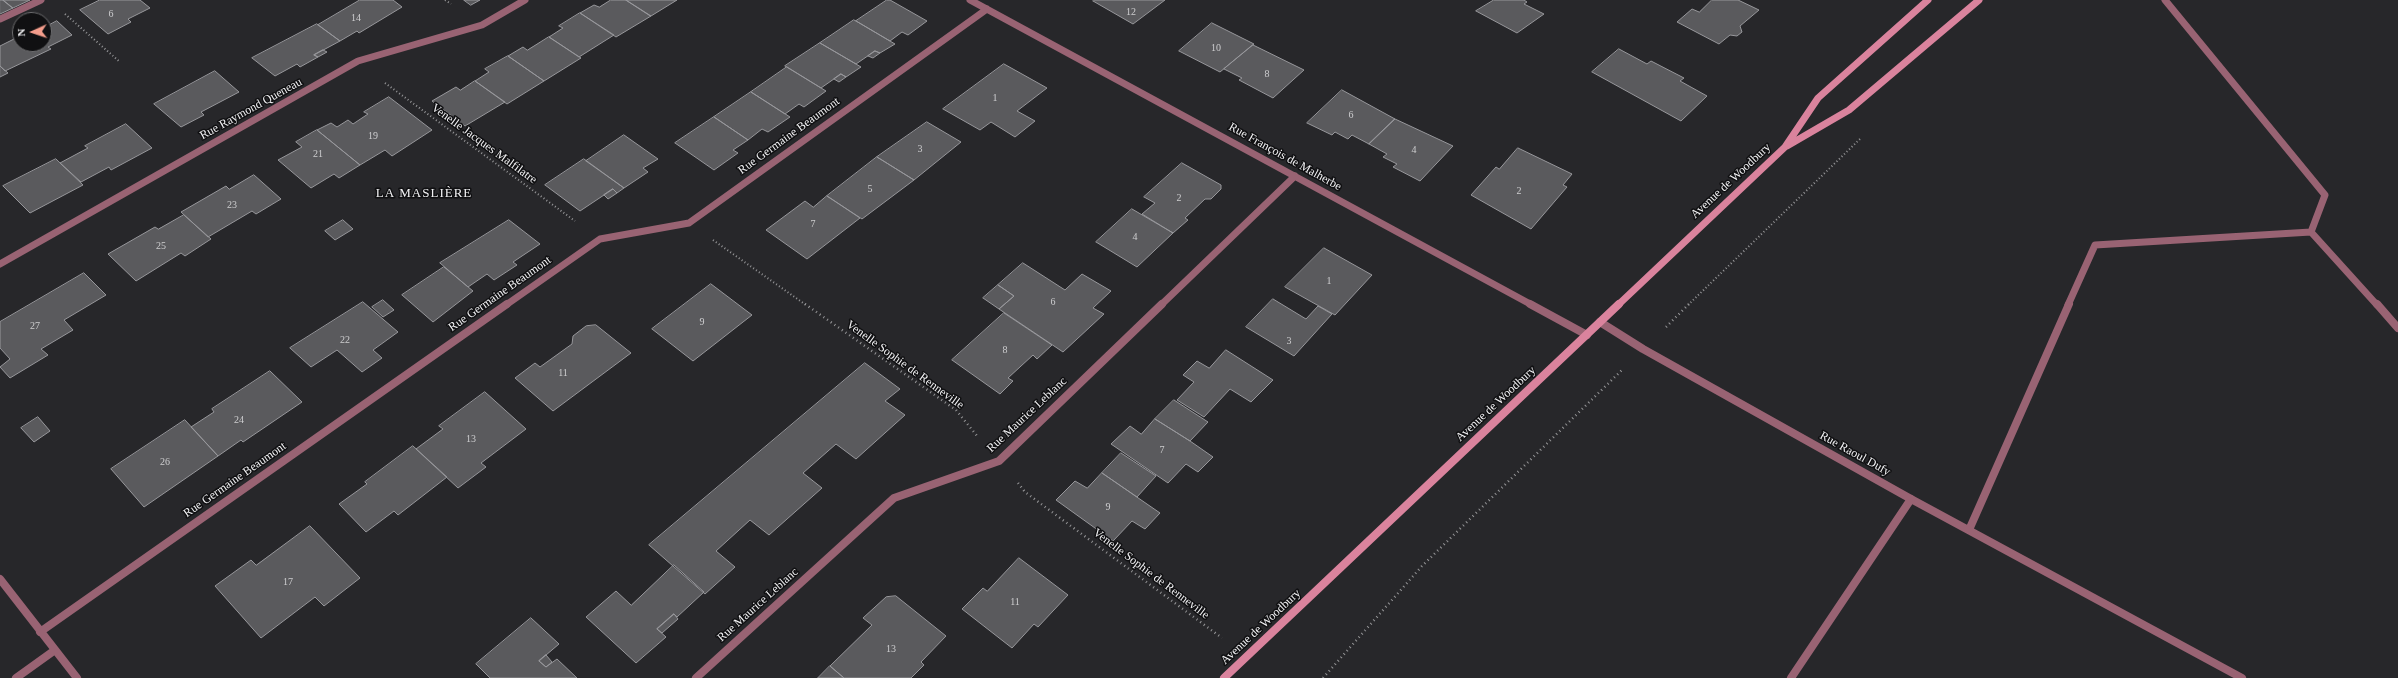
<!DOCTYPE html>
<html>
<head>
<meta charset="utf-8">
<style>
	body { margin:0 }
	#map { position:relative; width:2398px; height:678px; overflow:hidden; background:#27272a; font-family:"Times New Roman",serif }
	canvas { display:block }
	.north { position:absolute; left:12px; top:12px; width:40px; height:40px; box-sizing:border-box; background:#101012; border:1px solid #6b6b6d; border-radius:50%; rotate:267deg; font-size:11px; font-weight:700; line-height:16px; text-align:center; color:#f3f3f5 }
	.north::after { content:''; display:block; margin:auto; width:14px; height:18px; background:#f49d8c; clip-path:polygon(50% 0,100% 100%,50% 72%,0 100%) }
</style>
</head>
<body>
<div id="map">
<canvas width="2398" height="678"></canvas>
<div class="north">N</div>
</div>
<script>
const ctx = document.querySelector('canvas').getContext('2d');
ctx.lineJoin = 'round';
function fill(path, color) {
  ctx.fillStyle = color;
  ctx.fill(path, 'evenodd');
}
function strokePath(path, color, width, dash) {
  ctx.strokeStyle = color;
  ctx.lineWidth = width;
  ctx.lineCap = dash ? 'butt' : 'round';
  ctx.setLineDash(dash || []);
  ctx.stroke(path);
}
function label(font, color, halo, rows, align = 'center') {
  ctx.font = font + ' "Times New Roman",serif';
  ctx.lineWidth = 3;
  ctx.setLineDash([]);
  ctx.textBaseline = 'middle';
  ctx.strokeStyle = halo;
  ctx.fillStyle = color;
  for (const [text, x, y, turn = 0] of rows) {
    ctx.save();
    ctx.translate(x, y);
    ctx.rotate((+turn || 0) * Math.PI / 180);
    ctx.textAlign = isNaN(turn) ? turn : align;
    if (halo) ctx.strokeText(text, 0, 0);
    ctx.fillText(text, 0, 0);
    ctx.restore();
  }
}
const building = new Path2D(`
	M0,0H3L13,8L0,14Z
	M3,0H30L13,8Z
	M100,0H140L150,8L128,19L131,22L108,34L80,10Z
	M360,0H393L402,7L359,33L357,31L340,41L318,25Z
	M464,0H480L471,5Z
	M611,0H626L651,16L616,37L580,13L594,5L599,7Z
	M626,0H677L651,16Z
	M887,0H890L927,21L908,35L902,32L890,41L856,21Z
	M1094,0H1165L1133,24L1093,1Z
	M1494,0H1524L1527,2L1524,4L1544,14L1517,33L1476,11Z
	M1712,0H1738L1759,10L1740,26L1742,32L1737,36L1730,35L1719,44L1677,22L1692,9L1699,12Z
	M580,13L614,35L579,57L549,37L563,28L559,26Z
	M854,20L856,21L895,44L880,53L875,51L856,64L820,43Z
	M57,21L72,35L48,47L51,49L5,71L0,66V46L20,36V44H44V28Z
	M1212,23L1254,44L1220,72L1179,51Z
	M317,24L340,41L314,55L318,57L300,67L297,64L275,76L252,58Z
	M549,37L581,58L544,81L508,56L523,47L527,50Z
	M820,43L856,64L861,67L846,77L841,74L821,88L785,66Z
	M1253,45L1304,70L1273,98L1239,80L1242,78L1224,69Z
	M1619,49L1647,64L1651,61L1684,78L1680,81L1707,96L1681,121L1592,72Z
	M323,50L327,52L318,57L314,55Z
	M875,51L880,53L873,58L868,56Z
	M508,56L544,81L507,104L475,81L489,72L485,69Z
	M1004,64L1047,88L1017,111L1035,121L1015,137L991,122L980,130L943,109Z
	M0,66L8,73L0,77Z
	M787,67L826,91L804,107L799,104L785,114L751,92Z
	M215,71L239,92L201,112L204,115L181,127L154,104Z
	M841,74L846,77L839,82L834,79Z
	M475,81L505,102L465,126L432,101L456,87L460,90Z
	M1342,90L1395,119L1369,144L1352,135L1348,139L1335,132L1332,135L1307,123Z
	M751,92L790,117L768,132L762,129L748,140L714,117Z
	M389,97L432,130L392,156L385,150L360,165L317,130L331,123L337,127L348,120L353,124L368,114L364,112Z
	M714,117L748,140L733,150L738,153L714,170L675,143Z
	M1395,119L1453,146L1420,181L1393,167L1397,164L1383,157L1387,154L1369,144Z
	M927,122L961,142L914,180L877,157Z
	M126,124L152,148L111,170L109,167L81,182L60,163L88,148L85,146Z
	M317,130L360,165L339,178L334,174L311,188L278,160L302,147L296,142Z
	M624,135L658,159L643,168L648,172L624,188L586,161Z
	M1518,148L1572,174L1563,185L1567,187L1531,229L1471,195L1496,167L1499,169Z
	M877,157L914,180L862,219L827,196Z
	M56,159L83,185L30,213L3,186Z
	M584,159L624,188L617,193L613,189L580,211L545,185Z
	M1182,163L1221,185V189L1211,199H1205L1185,218L1188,220L1173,233L1142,214L1155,203L1144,197Z
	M254,175L281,199L256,214L252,211L208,237L181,212L226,186L229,189Z
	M613,189L617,193L608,199L604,195Z
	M827,196L860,218L807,259L766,230L805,201L813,207Z
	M1132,209L1173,233L1137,267L1096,242Z
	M184,215L211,239L185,256L181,253L136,281L108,254L155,227L158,229Z
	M343,220L353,229L335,240L325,231Z
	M509,220L540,244L513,262L517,265L494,280L487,274L468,287L440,263Z
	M1324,248L1372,275L1335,315L1285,287Z
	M1023,263L1065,290L1082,274L1111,291L1093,308L1104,314L1063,352L999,309L1014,296L998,285Z
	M444,267L473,291L433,322L402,295Z
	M84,273L106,295L64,320L73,330L41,349L48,355L10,378L0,367L10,359L0,348V322Z
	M711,284L752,315L693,361L652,329Z
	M998,285L1014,296L999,309L983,298Z
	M1273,299L1306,319L1318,306L1332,314L1294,356L1246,327Z
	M383,300L394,310L383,317L372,307Z
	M363,302L398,332L373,350L382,358L362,372L337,350L311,367L290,348Z
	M1004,313L1052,345L1037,359L1033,355L1008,378L1013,381L1000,394L952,360Z
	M596,325L631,353L553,411L515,378L535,363L540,367L572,344L573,336L586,326Z
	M1226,350L1273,380L1251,402L1230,389L1204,417L1177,400L1194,382L1183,375L1197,361L1209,368Z
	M865,363L900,389L885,401L905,415L856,459L836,444L803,473L822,488L769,535L750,520L716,551L735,567L705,594L649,545Z
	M270,371L302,402L243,442L241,440L218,456L191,427L214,412L212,409Z
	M485,392L526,429L481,463L486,467L458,488L416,449L443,429L439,426Z
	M1174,400L1208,422L1190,441L1155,419Z
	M38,417L50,431L34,442L21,428Z
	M1155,419L1190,441L1213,457L1198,472L1186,464L1168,483L1111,444L1130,426L1141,434Z
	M185,420L218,456L144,507L111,469Z
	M413,446L447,477L398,515L394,511L366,532L339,504L367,484L365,482Z
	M1121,453L1156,476L1137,497L1102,473Z
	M1102,473L1160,513L1145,529L1132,521L1113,541L1056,500L1075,481L1087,488Z
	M310,526L360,578L324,606L315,597L261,638L215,586L251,560L256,565Z
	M1019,558L1068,595L1038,627L1034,624L1012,648L962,609L983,588L987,591Z
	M674,565L704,592L677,617L674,614L657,629L666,637L636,663L586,617L616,591L631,605Z
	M896,596L946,636L921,662L924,665L911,678H844L830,666L872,625L863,618L886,597Z
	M674,614L678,619L662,633L657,629Z
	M531,618L559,644L539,661L546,667L557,659L577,678H490L476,664Z
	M546,655L552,662L546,667L539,661Z
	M830,666L844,678H818Z`);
fill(building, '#5a5a5d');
strokePath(building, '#97979b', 1);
strokePath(new Path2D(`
	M445,0L451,4
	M65,14L120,62
	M385,83L575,221
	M713,240L806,305
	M1688,305L1860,139`), '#979799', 2, [1, 2.5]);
strokePath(new Path2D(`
	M805,304L956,410L978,437
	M1666,327L1689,304
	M1018,483L1025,492L1222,638
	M1323,678L1422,566L1622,370`), '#979799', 2.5, [1, 3.5]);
strokePath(new Path2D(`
	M2165,0L2325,195L2311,232L2377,305
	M2068,305L2095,245L2311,232`), '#996373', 7);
strokePath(new Path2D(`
	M2377,304L2398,328
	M1911,499L2242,678
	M1969,530L2069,304`), '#996373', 8);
strokePath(new Path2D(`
	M970,0L1532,305
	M0,19L41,0
	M0,264L358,61L482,25L525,0
	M506,305L600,239L689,223L987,9
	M1161,305L1295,176`), '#996373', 7);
strokePath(new Path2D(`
	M1530,304L1587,335
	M1600,322L1643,349L1911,499L1791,678
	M0,579L77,678
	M40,632L507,304
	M16,678L55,650
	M696,678L894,498L999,461L1162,304`), '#996373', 8);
strokePath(new Path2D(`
	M1787,146L1849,110L1979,0
	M1618,305L1785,147L1818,98L1928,0`), '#da839d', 7);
strokePath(new Path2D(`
	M1224,678L1619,304`), '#da839d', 8);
label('10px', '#cdcdcf', null, [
	["12",1131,12],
	["6",111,14],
	["14",356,18],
	["10",1216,48],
	["8",1267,74],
	["1",995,98],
	["6",1351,115],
	["19",373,136],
	["3",920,149],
	["4",1414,150],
	["21",318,154],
	["5",870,189],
	["2",1519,191],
	["2",1179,198],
	["23",232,205],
	["7",813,224],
	["4",1135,237],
	["25",161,246],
	["1",1329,281],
	["6",1053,302],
	["9",702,322],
	["27",35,326],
	["22",345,340],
	["3",1289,341],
	["8",1005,350],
	["11",563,373],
	["24",239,420],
	["13",471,439],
	["7",1162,450],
	["26",165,462],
	["9",1108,507],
	["17",288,582],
	["11",1015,602],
	["13",891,649]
]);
label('12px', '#f3f3f5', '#101012', [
	["Rue Raymond Queneau",251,109,-29],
	["Rue Germaine Beaumont",789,136,-36],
	["Venelle Jacques Malfilatre",484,144,36],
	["Rue François de Malherbe",1285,157,29],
	["Avenue de Woodbury",1731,181,-43],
	["Rue Germaine Beaumont",500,294,-35],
	["Venelle Sophie de Renneville",905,365,36],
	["Avenue de Woodbury",1496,404,-43],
	["Rue Maurice Leblanc",1027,415,-43],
	["Rue Raoul Dufy",1855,454,29],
	["Rue Germaine Beaumont",235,480,-35],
	["Venelle Sophie de Renneville",1151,574,37],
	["Rue Maurice Leblanc",758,605,-42],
	["Avenue de Woodbury",1261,627,-43]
]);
ctx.letterSpacing = '1px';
label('13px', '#f3f3f5', '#101012', [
	["LA MASLIÈRE",424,194]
]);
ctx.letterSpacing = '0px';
</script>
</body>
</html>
